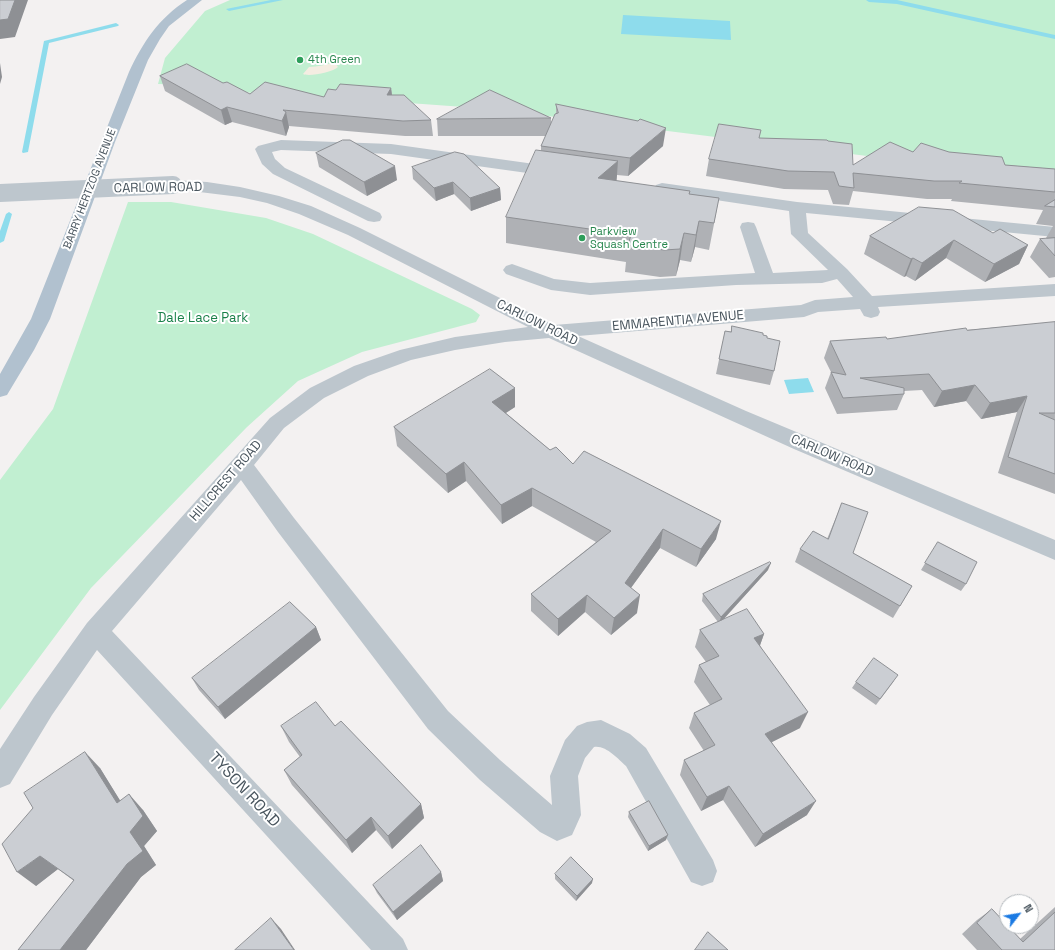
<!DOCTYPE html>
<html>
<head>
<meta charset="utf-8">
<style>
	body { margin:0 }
	#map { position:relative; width:1055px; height:950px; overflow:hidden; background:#f3f1f1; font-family:"Space Grotesk",sans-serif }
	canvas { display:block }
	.north { position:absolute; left:999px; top:894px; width:40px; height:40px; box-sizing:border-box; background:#fff; border:1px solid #b6bbbf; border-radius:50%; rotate:59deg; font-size:11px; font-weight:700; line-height:16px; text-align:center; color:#49555e }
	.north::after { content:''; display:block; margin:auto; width:14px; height:18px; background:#1b7ae3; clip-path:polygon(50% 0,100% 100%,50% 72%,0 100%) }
</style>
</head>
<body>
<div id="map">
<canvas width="1055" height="950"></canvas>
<div class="north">N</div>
</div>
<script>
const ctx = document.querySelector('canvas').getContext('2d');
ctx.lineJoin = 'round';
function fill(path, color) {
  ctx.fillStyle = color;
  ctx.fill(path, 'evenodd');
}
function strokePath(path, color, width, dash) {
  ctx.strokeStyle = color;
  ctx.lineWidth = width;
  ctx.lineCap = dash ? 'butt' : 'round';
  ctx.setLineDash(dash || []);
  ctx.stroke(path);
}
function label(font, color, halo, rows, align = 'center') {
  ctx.font = font + ' "Space Grotesk",sans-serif';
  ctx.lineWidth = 4;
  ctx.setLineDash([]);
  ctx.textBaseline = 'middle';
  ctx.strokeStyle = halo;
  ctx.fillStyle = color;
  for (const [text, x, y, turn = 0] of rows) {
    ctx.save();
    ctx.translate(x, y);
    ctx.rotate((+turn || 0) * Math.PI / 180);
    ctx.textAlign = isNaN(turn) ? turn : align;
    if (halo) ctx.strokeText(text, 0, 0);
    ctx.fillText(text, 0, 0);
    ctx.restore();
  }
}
fill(new Path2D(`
	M230,0H1055V176L987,171L492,109L339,98L276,97L203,85L158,84L165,58L205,11Z
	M128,202H171L266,218L313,234L472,309L480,315L476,322L362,352L298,381L247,427L91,588L0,710V480L53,409Z`), '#c1efd1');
fill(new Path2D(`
	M335,63L338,67C333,72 309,77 303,74L309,67C318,67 326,64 335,63Z`), '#f4ede2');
fill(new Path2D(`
	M623,15L730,21L731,40L621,34Z
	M808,378L814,392L789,394L784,380Z`), '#8edcec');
fill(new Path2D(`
	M271,0H283L229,11L226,9Z
	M866,0H897L1055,35V39L897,4L869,2Z
	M116,23L119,25L118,26L49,43L28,152L23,153L22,152L44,41Z
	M9,212L12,214L4,241L0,243V231L6,214Z`), '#8edcec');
fill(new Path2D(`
	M281,140L391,144L556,167L562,169L564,172L562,175L556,177L391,154L281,150L272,152L275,159L285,168L380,213L382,217L380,221L374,222L368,221L273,174L262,164L255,149L258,146Z
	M173,180L207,182L240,187L279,196L311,206L360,228L554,325L801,305L815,300L853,297L837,279L822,283L736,285L590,295L551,290L506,274L503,270L506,266L512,264L554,279L590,283L755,273L740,227L742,223L748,222L754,223L756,227L773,273L828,270L791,234L789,211L656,191L654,188L656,185L662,183L797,202L1055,227V237L806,213L808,233L847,269L872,296L1055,284V296L878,307L880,312L878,316L871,318L864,316L860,309L818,312L804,317L578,336L746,411L1055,540V560L794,449L549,338L505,342L455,350L411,360L368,376L324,398L284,428L254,465L294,518L448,711L500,760L552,805L550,776L565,740L577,726L587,722L601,720L630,734L646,748L713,860L717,871L713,882L702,886L691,882L626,766C618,759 606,745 594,747L585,758L578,776L581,815L572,835L557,841L540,832L480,780L428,729L278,532L241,480L112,631L403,939L408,950H371L97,650L52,715L10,784L0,788V749L34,697L87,623L270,418L310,388L354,366L400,350L455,337L528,327L348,235L299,214L267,203L240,197L167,188L165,185L167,182Z`), '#bdc6cd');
fill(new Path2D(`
	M187,0H202L169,26L160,39L148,60L115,142L50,319L34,350L7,395L0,397V374L31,319L129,72C143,42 159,18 187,0Z`), '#b1c1cf');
strokePath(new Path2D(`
	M0,193L173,185`), '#bdc6cd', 18);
fill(new Path2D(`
	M160,76L223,83L250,94L324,97L336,90L391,88L392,95L431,120L433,136H405L289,126V127L286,136L232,122L225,125L165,91Z
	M556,104L663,146L628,176L617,175L616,181L690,191V194L719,198L709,250L695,247L691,262L680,260L676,276L660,277L625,272L626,262L506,243V217L541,151V146L546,136H438L437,119L551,118V124L556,114Z
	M759,138L828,141L853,165L913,152H949L1005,165L1055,169V277L1049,278L1030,257L1040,239H1047L1046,238L1053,226L1036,224L1043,210L951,201L952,199H927L853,191L849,205L833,204L828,190L784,189L706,176L709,159Z
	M316,153L397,180L367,196L319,167Z
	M412,167L500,188L501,200L471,211L454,194L436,201L413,179Z
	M993,233L1028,245L1019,264L985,282L946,258L915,281L906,276L904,277L864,254L870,236Z
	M1055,322V494L998,473L1017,412L981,419L966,401L934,407L922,390L904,391V394L897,410L837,414L825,388L831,372L824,358L830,341L887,339L967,330Z
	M725,331L763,335L767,338L774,371L770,385L716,374Z
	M515,388V407L506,413L550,450L573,464L716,539L696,567L660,548L631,588L637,613L611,635L585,612L558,636L531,611V594L596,542L532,506L502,524L466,481L448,493L397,446L394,427Z
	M842,503L853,553L912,586L893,618L795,562L800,549L827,539Z
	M938,542L966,584L961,591L921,570Z
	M768,570L723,620L764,634L760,645L800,728L772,742L807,815L755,847L723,800L701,811L680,775L684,760L704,751L689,728L694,713L710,705L694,682L699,665L706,662L695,647L700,630L718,622L702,601L703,594Z
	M316,627L321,640L225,719L199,690L192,678Z
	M894,681L876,705L852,688L856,682Z
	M281,726H335L421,804L424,818L392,849L376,830L352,853L292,785L284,770L300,757L289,742Z
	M100,768L120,801L143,810L157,831L144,846L156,865L141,877L86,950H18L74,881L58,869L36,886L33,808Z
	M629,812L666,840L648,851L628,817Z
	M441,872L443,881L397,920L377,893L373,885Z
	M555,874L592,883L576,901L555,879Z
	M1055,907V950H977L962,934L977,920L992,909L1020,939Z`), '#afb1b5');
fill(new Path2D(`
	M15,0H28L15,37L0,39V20Z
	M0,63L2,77L0,84Z
	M391,88L393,103L387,95Z
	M227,107L232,122L225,125L221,110Z
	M286,112L289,127L286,136L282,121Z
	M666,128L663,146L628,176L630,158Z
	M618,161L616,188L598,178Z
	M395,166L397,180L367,196L364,182Z
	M453,182L454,194L436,201L434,188Z
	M500,188L501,200L471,211L470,198Z
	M699,221L695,247L691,262L696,235Z
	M684,233L680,260L676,276L680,249Z
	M954,240L946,258L915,281L922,263Z
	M1028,245L1019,264L985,282L994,264Z
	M913,258L906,276L904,277L911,259Z
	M975,385L966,401L934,407L942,391Z
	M515,388V407L493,421L492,402Z
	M1027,396L1017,412L981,419L990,403Z
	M464,462L466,481L448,493L446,474Z
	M532,488V506L502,524L501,505Z
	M721,521L716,539L696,567L701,549Z
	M663,529L660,548L622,600L625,583Z
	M771,563L768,570L719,624L721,617Z
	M587,595L585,612L558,636V619Z
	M640,595L637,613L611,635L614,618Z
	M316,627L321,640L225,719L218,707Z
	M764,634L758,651L754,638Z
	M808,712L800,728L758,749L765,734Z
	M85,752L100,768L131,818L117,803Z
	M729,786L723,800L701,811L707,797Z
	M129,794L143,810L157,831L144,846L156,865L141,877L86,950H60Z
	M816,801L807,815L755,847L763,834Z
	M421,804L424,818L392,849L388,836Z
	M371,817L376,830L352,853L346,840Z
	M668,835L666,840L648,851L649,846Z
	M40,856L58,869L36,886L17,872Z
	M441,872L443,881L397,920L393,912Z
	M593,879L592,883L576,901L577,896Z
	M271,918L281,929L295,950H294Z`), '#8e9094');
const building = new Path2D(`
	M0,0H15L8,19L0,20Z
	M187,64L223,83L227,82L250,94L265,82L324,97L328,89L336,90L340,84L391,88L387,95H404L431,120L403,121L283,110L286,112L282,121L227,107L221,110L160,76Z
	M490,90L551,118L437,119Z
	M556,104L638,121L640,119L666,128L630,158L541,146L555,114L558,113Z
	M719,124L761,130L759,138L827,140L828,141L852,144L853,165L890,142L913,152L921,143L949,152L1002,157L1005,165L1055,169V192L959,183L962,181H934L853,173L854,188L839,186L834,172L788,171L709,159Z
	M343,140H350L395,166L364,182L316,153Z
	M536,150L618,161L598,178L690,191L689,194L719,198L714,223L699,221L696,235L684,233L680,249L664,250L628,245L631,235L506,217Z
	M455,152L464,154L500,188L470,198L453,182L434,188L412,167Z
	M1055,200V207L1045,206Z
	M919,207L953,210L993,233L1000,229L1028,245L994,264L954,240L922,263L913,258L911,259L870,236Z
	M1055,238V256L1040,239Z
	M1055,322V413H1039L1055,420V474L1008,457L1027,396L990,403L975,385L942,391L929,374L860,378L904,388V394L843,398L831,372L846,375L830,341L886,337L887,339L966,328L967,330Z
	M732,326L763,333V335L767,336V338L780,341L774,371L719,359L725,331L731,332Z
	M490,369L515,388L492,402L550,450L556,447L573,464L584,451L721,521L701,549L663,529L625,583L640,595L614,618L587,595L558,619L531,594L611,531L532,488L501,505L464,462L446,474L394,427Z
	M842,503L868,512L853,553L912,586L900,606L800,549L813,531L828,539Z
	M938,542L977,562L966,584L925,563Z
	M770,562L771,563L721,617L703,594Z
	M290,602L316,627L218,707L192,678Z
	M747,609L764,634L754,638L808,712L765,734L816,801L763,834L729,786L707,797L684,760L715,745L694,713L722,699L699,665L719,656L700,630Z
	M874,658L898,675L880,699L856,682Z
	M316,702L335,726L341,721L421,804L388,836L371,817L346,840L284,770L302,755L281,726Z
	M85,752L117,803L129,794L143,816L130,832L143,851L127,864L60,950H18L74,880L40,856L17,872L2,844L33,808L24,793Z
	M649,801L668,835L649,846L629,812Z
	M421,845L441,872L393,912L373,885Z
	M571,857L593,879L577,896L555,874Z
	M992,909L1007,925V926H1008L1023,942L1055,912V950H1002L977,923Z
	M271,918L294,950H235Z
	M708,932L728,950H695Z`);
fill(building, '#cbced3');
strokePath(building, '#8e9094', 1);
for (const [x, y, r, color] of [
	[300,60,4,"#2e9e5b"],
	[582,238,4,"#2e9e5b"]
]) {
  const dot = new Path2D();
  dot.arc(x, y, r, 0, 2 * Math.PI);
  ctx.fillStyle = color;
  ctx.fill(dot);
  strokePath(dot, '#fff', 1.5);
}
label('11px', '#27864d', '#fff', [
	["4th Green",308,60],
	["Parkview",590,232],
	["Squash Centre",590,245]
], 'left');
label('11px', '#49555e', '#fff', [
	["BARRY HERTZOG AVENUE",90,189,-69]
]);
label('13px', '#49555e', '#fff', [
	["CARLOW ROAD",158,188,-1],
	["EMMARENTIA AVENUE",678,321,-5],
	["CARLOW ROAD",537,323,26],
	["CARLOW ROAD",832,456,23],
	["HILLCREST ROAD",226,481,-49]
]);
label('13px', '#198049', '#fff', [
	["Dale Lace Park",203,318]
]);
label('16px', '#49555e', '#fff', [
	["TYSON ROAD",244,790,47]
]);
</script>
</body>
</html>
